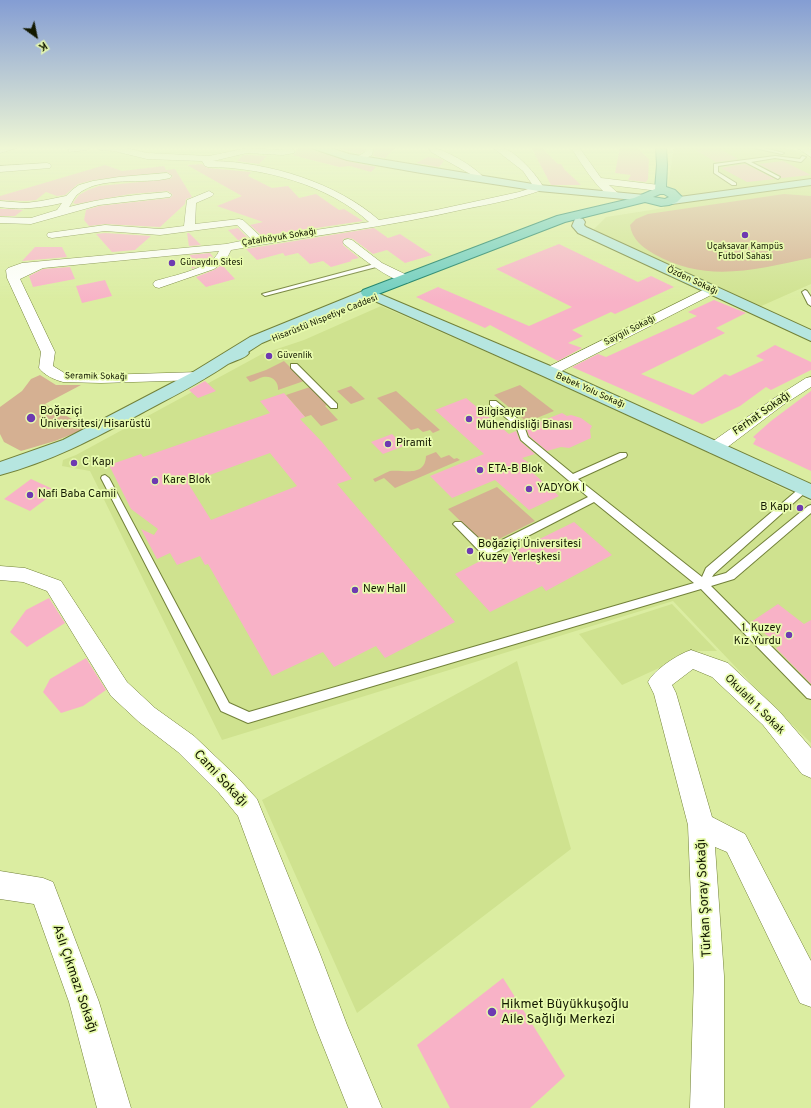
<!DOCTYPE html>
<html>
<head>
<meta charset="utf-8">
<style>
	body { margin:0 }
	#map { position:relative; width:811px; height:1108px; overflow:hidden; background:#dbeda1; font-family:Overpass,sans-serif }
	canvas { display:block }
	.north { position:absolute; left:16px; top:16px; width:40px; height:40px; -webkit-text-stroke:3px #e8fbae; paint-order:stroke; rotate:147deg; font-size:11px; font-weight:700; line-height:16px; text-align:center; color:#131900 }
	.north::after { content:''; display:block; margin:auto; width:14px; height:18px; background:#131900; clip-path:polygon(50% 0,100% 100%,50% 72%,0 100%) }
</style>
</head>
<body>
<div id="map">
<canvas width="811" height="1108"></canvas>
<div class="north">K</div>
</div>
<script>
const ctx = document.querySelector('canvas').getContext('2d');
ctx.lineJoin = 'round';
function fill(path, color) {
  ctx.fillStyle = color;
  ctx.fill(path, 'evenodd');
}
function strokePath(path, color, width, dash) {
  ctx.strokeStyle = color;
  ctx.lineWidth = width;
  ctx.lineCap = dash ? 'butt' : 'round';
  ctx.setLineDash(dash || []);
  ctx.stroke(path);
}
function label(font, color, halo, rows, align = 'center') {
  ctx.font = font + ' Overpass,sans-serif';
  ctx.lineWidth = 3.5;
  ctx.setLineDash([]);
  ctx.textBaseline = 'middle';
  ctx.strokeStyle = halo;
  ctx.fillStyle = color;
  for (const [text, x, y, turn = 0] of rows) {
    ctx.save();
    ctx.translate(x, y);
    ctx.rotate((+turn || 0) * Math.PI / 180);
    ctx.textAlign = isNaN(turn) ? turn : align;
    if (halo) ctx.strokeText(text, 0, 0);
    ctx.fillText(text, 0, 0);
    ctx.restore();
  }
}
fill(new Path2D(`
	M674,147H779L793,150L811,159V284L759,307L592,231L606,217L664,208Z
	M381,306L514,364L684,441L811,502V743L767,700L673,601L222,740L90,471L62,466L63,460L76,455L262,354L304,340Z
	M672,604L717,651H696L622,685L579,634Z
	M517,661L571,849L357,1013L262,800Z`), '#cfe28f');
fill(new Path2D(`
	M784,194L811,196V258C756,269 707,284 654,254C642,247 632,239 630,225L636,219L648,214Z
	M284,361L304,381L278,390C279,382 272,375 263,377C259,378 255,381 250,382L246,377L266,370Z
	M40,375L56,385H81L45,404L88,428L55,441L21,451L4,442L0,434V407L22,391L31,379Z
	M520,385L554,411L527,422L494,395Z
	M351,386L365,399L351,404L337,391Z
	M310,387L327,405L325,406L338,420L321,426L311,415L305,417L286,395Z
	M396,391L440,430L433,433L430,430L423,432L418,428L411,430L377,398Z
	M436,452L441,458L449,455L454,459L457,458L460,460L395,488L384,478L375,482L373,479C378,477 385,473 390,471C403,469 425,478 426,456Z
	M497,487L535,521L491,543L482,542L448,509Z`), '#d5b092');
fill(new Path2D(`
	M296,147H311L314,150L347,161L376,167L371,172L350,166L339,167L292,155L295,154L296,150L299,149Z
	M334,147H364V151L359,154Z
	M375,147H396L385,158L373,156Z
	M531,147H541L558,164H561L565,170L581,185H551Z
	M620,147H636L649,159L648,179L646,182L628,180L631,175L615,173Z
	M699,147H717L738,159L716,162L697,151Z
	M243,155H247L267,156L259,164L237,161Z
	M428,157L441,159L444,161L439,167L416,163Z
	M783,161L811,175L781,178V176L759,164Z
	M202,164L208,168L251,172L248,176L272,188L288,186L299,198L316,194L339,210L344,209L363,221L262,236L250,225L263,222L217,206L242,196L187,165Z
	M745,164L775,179L747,182L721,168Z
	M105,165L122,171L164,166L166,170L175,169L192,197L186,199L185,204L160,227L105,224L89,226L84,220L86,210L99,206L170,198L173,195L168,191L130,194L76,204L73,203L79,195L88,190L99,186L170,179L173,176L167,172L93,180L78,184L65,195L57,196L46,192L36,200L26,201L0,200V196Z
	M0,209H8L23,210L15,216H0Z
	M238,228L248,238L238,240L228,230Z
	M374,228L388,238L400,234L432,255L405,263L387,250L373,254L353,239L348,238L343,239V245L359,258L350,260L352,261L331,267L323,261L310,264L298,253L285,256L283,253L257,260L246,249Z
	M105,233L151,236L135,250L112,252L96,234Z
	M187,233H189L201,245L189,246Z
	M559,244L638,282L651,276L674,287L615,314L611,312L572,330L583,336L568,343L582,348L558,361L490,325L485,328L416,297L438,287L529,326L572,307L496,269Z
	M35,247H62L67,257L22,261Z
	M210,253L213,257L192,269L190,255Z
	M222,265L235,279L206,287L196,277L214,270Z
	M70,267L75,279L33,287L29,276L43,269Z
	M105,280L112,296L82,303L76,286Z
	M714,300L746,313L716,328L725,333L641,374L693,395L725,374L730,376L764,360L756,356L775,345L811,362V370L771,390L766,387L740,406L702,424L572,367L598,354L606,357L697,316L688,312Z
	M205,381L216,391L198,398L189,390Z
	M811,391V471L753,444L756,439L753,437L771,421Z
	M284,393L305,417L300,419L322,442L352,479L337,484L455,622L385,658L376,646L334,667L323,652L272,676L208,564L205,565L200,556L177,565L170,553L157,559L141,529L154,535L158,529L131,509L109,465L141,454L143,457L270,413L260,401ZM270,453L297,486L211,520L188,483Z
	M466,398L509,434L516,431L520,441L535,454L522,458L530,464L525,466L559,496L529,510L495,480L452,498L430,476L484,454L435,410Z
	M562,413L567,416L571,415L581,418L592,426L590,430L591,438L569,448L561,447L547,451L529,436L526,427Z
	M392,434L404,446L383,454L371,442Z
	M31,479L57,491L30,511L4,499Z
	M574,522L612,555L546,591L542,586L490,612L455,574L490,556H493L497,560Z
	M49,598L65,623L27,647L10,632L26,610Z
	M778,604L804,624L811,620V684L776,648L780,646L751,622Z
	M86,658L106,690L83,706L61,713L43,692L50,679Z
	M503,978L565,1076L530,1108H450L417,1045Z`), '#f8b2c7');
const lane = new Path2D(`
	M749,147H760L784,153L782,154Z
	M775,156L800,159L802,156L806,157L801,162L775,158L751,162L780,177L778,179L745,162L718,166V172L736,183V185H732L714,173V164Z
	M378,263L380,264V266L265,296L262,294Z
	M805,290L807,291L811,297V306L808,304L802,292Z
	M291,364H297L337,404V408H331L291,368Z
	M490,401H496L523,423L528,437L573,474L620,453H626L627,455L626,457L578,479L702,577L706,568L801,487H807L809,489L807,491L714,574L712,577L726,573L808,506L811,505V513L734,579L711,586L811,686V699L807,698L701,589L248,723L221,711L101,478L102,476L105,475L109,478L229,703L249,712L694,583L594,502L491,555H483L455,526L453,524L455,522H461L488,547L588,497L521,440L516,426L490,405Z`);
const street = new Path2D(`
	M0,147H20L0,153Z
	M72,147H91L87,150L69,152L68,150Z
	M96,147H122L147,153L209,156L247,148L283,150L280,147H291L295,151L294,153L283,155L247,153L213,161C269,162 337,183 379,220L436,210L519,192L534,187L523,171L492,147C495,147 499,147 501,147C516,151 537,175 544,188L542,190C517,199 491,204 465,209C388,227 309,236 231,250L226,260L214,269L159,288L155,287L153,284L155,281C172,276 213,268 219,251L43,268L20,279L55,352L53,366L66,374L101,375L199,372L204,373L206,376L204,379L199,380L101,383L63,382C55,380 44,375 39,368L41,352L7,278L6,270L8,268L22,263L226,244L251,239L237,225L160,235L105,231L52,238L48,237L47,235L48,233L105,225L160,229L184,226L187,200L209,191L214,194L212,196L196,203L195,224L239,219L243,220L262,238L369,222C329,185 262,167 208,167L205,166L202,161L147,159L114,151L100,150Z
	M366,147H374L372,155L361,161H355L354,159L365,152Z
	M428,147C442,147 476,167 485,179L483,181H477L472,175L431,152Z
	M568,147H579L601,178L659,185L664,188L659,191L609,185L620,195L618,197C603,201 581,162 573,151Z
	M796,147H806L811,150V157Z
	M47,163L50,164L51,166L50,168L0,172V166Z
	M167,173L172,176L170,178C143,185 101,175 78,194C74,197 72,203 69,207C102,198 133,195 167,192L172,195L170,197L99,205L31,224L0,223V217L31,218L57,210L62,203C41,208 21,210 0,207V201L26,203L41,201L66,196L72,190L79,185L93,181L119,177Z
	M348,239L352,240L382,263L409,276L411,279L409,282C394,285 357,254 344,244L343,242L344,240Z
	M711,286L715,287L717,290L715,293L554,375L549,376L544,375L542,372L544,369Z
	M811,377V387L783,405L721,452L715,453L709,452L707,448L709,444L773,399L806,378Z
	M0,566L25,568L61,581L127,682L155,708L194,736L237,777L257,799L320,954L347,1025L382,1108H348L316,1028L238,816L219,793L178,752L139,722L111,696L47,591L23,582L0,580Z
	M691,650L728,663L779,711L811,748V778L802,774L763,725L712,677L693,669L672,685L676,693L712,817L745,834L811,961V1007L800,1003L727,852L715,847L724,976V1108H690L694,976L688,825L654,694L648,682C654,670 678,654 691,650Z
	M0,871L43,878L53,882L99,1002L131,1108H97L69,1002L34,904L0,899Z`);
const secondary = new Path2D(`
	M312,147H328L349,154L539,185L645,195L649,196L651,198L649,200L645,201L539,191L421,173L347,160L314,149Z
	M811,179V185L672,204L668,203L666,201L668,199L672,198Z
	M579,218L583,219L585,222L584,225L586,227L811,330V341L578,233L572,226L575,219Z
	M368,289L555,368L811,484V499L543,376L368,298L262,343L248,352L249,353C245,359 235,360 228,364C200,383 170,398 140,414C93,439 52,461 0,475V462L63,440L193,372L250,337Z`);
const primary = new Path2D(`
	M656,147H666L667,165L666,187L675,190L682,197L677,202L669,205L661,206L645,202L565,222L373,296L368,297L363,296L361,293L363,290L557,216L634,198L655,189L657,165ZM660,194H664L669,197L665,199L653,197Z`);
strokePath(lane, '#728139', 2);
strokePath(street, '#728139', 1);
strokePath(secondary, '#728139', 2);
strokePath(primary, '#0e7962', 2);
fill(lane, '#fff');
fill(street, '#fff');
fill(secondary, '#b6e6e0');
fill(primary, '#6dcdc0');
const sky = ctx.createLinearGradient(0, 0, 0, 302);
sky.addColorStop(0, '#849dd3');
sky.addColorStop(0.49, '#eff7d5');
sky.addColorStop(1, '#eff7d500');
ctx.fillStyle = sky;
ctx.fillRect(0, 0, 811, 302);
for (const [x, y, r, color] of [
	[745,235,4,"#6e3ab1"],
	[172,263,4,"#6e3ab1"],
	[269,356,4,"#6e3ab1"],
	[31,418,5,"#6e3ab1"],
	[469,419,4,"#6e3ab1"],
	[388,444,4,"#6e3ab1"],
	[74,463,4,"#6e3ab1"],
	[480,470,4,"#6e3ab1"],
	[155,481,4,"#6e3ab1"],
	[529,489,4,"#6e3ab1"],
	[30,495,4,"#6e3ab1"],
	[800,508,4,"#6e3ab1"],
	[470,551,4,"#6e3ab1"],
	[355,590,4,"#6e3ab1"],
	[789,635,4,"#6e3ab1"],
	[492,1012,5,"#6e3ab1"]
]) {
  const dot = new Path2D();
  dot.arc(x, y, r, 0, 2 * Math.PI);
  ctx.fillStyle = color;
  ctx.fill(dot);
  strokePath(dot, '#e8fbae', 1.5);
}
label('9px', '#131900', '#e8fbae', [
	["Çatalhöyuk Sokağı",279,238,-9],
	["Özden Sokağı",692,281,25],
	["Hisarüstü Nispetiye Caddesi",325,319,-22],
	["Saygılı Sokağı",630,331,-27],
	["Seramik Sokağı",96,377,1],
	["Bebek Yolu Sokağı",590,391,24]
]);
label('9px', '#131900', '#e8fbae', [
	["Uçaksavar Kampüs",745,247,"center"],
	["Futbol Sahası",745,257,"center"],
	["Günaydın Sitesi",180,263],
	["Güvenlik",277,356]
], 'left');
label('11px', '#131900', '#e8fbae', [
	["Boğaziçi",40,412],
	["Üniversitesi/Hisarüstü",40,425],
	["Bilgisayar",477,413],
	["Mühendisliği Binası",477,426],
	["Piramit",396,444],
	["C Kapı",82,463],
	["ETA-B Blok",488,470],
	["Kare Blok",163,481],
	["YADYOK I",537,489],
	["Nafi Baba Camii",38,495],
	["B Kapı",792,508,"right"],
	["Boğaziçi Üniversitesi",478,545],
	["Kuzey Yerleşkesi",478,558],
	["New Hall",363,590],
	["1. Kuzey",781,629,"right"],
	["Kız Yurdu",781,642,"right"]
], 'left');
label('11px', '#131900', '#e8fbae', [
	["Ferhat Sokağı",762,414,-35],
	["Okulaltı 1. Sokak",754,705,45]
]);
label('13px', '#131900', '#e8fbae', [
	["Cami Sokağı",220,779,47],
	["Türkan Şoray Sokağı",705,898,-93],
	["Aslı Çıkmazı Sokağı",74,979,71]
]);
label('13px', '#131900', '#e8fbae', [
	["Hikmet Büyükkuşoğlu",501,1005],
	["Aile Sağlığı Merkezi",501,1020]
], 'left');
</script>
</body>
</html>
